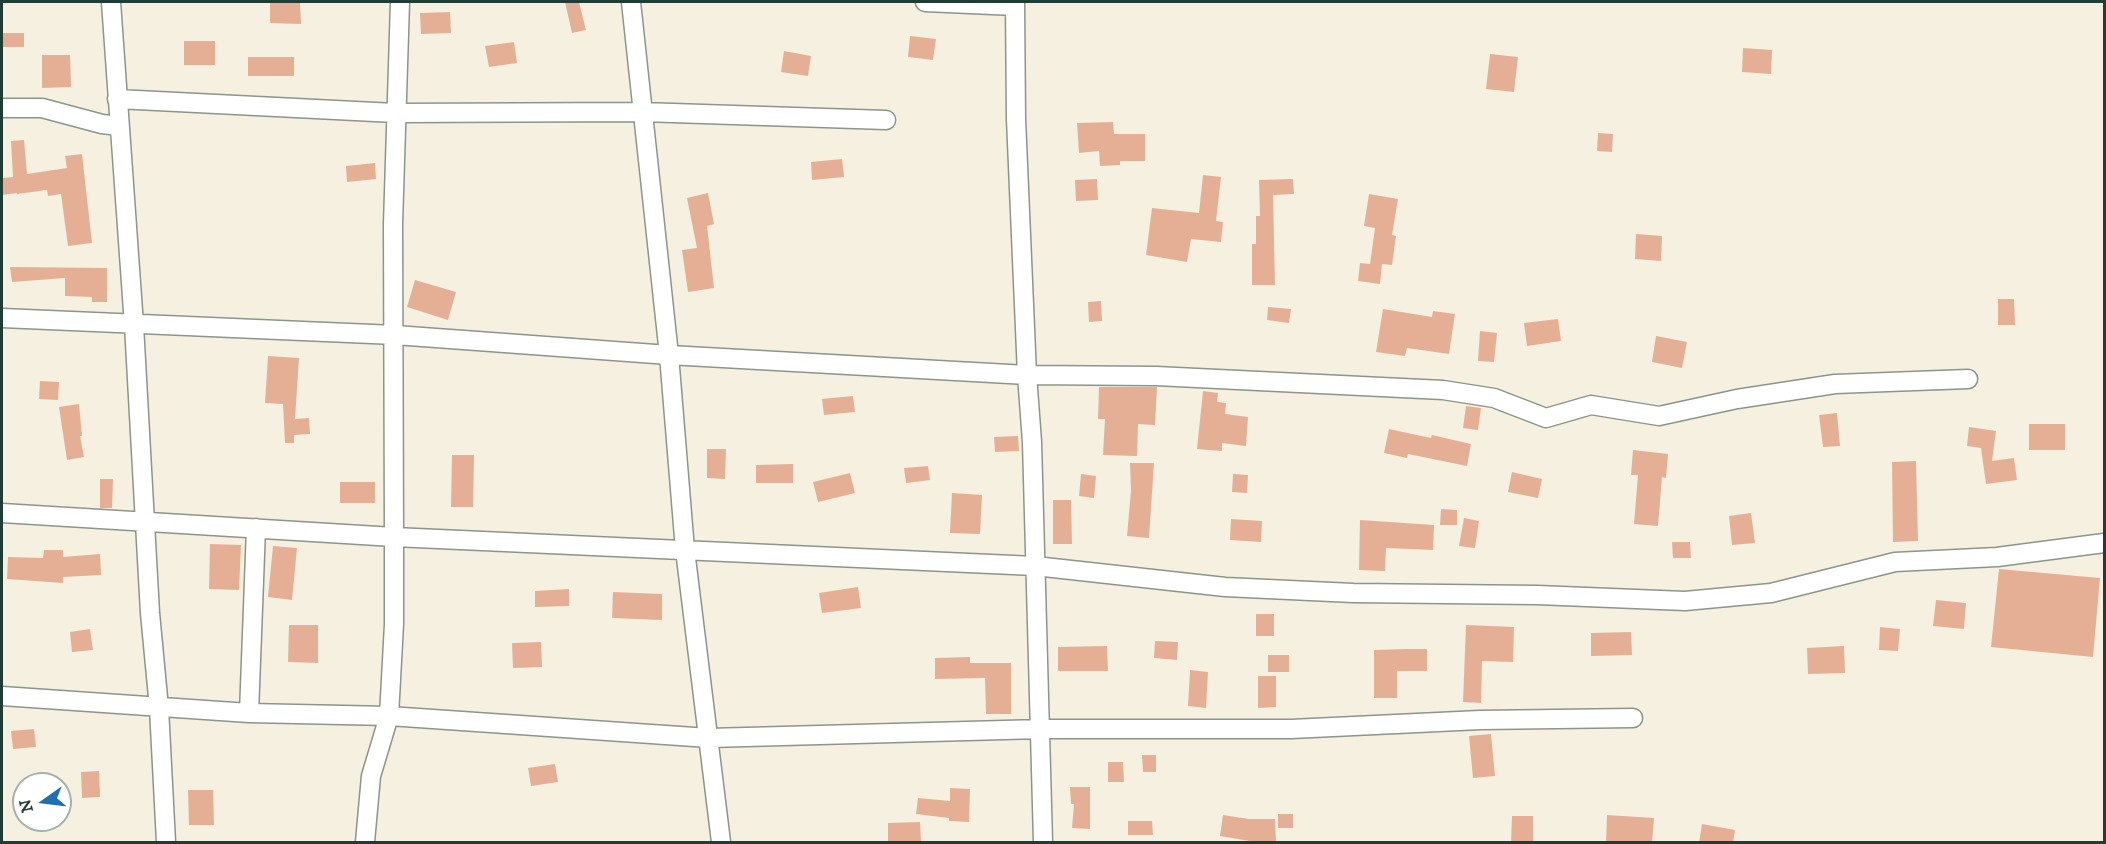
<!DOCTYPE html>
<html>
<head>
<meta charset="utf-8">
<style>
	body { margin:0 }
	#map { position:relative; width:2106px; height:844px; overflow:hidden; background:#f6f0e0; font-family:"IM FELL DW Pica",serif }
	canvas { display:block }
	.frame { position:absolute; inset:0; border:3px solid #1f3d34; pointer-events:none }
	.north { position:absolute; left:12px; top:772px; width:60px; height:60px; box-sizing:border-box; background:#fff; border:2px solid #a5b1ae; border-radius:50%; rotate:256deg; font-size:16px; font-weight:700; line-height:24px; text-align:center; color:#1f3d34 }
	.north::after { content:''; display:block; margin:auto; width:21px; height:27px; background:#1f6fb2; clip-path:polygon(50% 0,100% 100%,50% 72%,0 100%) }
</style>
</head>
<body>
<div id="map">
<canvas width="2106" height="844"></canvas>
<div class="frame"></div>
<div class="north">N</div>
</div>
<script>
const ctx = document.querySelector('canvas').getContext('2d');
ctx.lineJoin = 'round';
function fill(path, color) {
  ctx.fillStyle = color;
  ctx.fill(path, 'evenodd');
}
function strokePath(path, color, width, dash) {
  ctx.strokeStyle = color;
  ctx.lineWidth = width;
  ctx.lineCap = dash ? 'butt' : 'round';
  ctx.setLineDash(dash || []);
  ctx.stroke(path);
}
fill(new Path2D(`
	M270,2H300L301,24L270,23Z
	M565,2H579L586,30L572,33Z
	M450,12L451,33L421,34L420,13Z
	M2,33H24V47H2Z
	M910,36L936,39L933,60L908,57Z
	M184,41H215V65H184Z
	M514,42L517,63L489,67L485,46Z
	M1743,48L1772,50L1771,74L1742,72Z
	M784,51L811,56L808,76L781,72Z
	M1490,54L1518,57L1514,92L1486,89Z
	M42,55H70L71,87L42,88Z
	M248,57H294V76H248Z
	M1113,122L1114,134H1145V161H1120V165L1100,166L1099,151L1079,153L1077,123Z
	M1598,133L1613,134L1612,152L1597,151Z
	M24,140L27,174L67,168L65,156L82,154L92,243L68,246L61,194L48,196L47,190L17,194V193L2,195V178L13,177L11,141Z
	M842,159L844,177L812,180L811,162Z
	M375,163L376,179L347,182L346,166Z
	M1203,175L1221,177L1216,221L1223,222L1221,242L1191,239L1187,262L1146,255L1152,208L1199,213Z
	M1097,179L1098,200L1076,201L1075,180Z
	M1293,179L1294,194L1273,195L1275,285H1252V244H1256V216H1260L1259,180Z
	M708,193L714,224L707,226L714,288L688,292L682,250L697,248L687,198Z
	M1369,194L1398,199L1392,235L1396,236L1392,265L1382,264L1380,284L1358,281L1360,263L1370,264L1375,228L1364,226Z
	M1636,234L1662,236L1661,261L1635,259Z
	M10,267L107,268V302H92V297L65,296V278L12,282Z
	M415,280L456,292L448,320L407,307Z
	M1998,299H2014L2015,325H1998Z
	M1101,301L1102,321L1089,322L1088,302Z
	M1268,307L1291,309L1289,323L1267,320Z
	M1383,309L1432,317L1433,311L1455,314L1449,354L1407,348L1405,356L1376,352Z
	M1558,319L1561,341L1527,346L1524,323Z
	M1480,331L1497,333L1494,362L1478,361Z
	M1656,336L1687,342L1682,368L1652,362Z
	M268,356L299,358L295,419L309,418L310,434L294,435V443H285L283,404L265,403Z
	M40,381L59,382L58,400L39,399Z
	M1099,387H1157L1155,425L1138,424L1137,456L1103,455L1105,419H1098Z
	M1203,391L1218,393L1217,402L1226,403L1225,414L1248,417L1246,446L1222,443V451L1197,449Z
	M853,396L855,412L824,415L822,399Z
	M79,404L82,436H80L84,457L67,460L59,407Z
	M1466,406L1481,408L1478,430L1463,428Z
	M1837,413L1840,446L1823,447L1819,415Z
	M2029,424H2065V450H2029Z
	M1969,427L1996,431L1992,461L2014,458L2017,480L1986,484L1981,448L1967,446Z
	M1389,429L1431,438L1432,435L1471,444L1467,466L1408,454L1407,458L1384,453Z
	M1018,436L1019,451L995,452L994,437Z
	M707,449H726L725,479L707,478Z
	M1633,450L1668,454L1666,478L1662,477L1658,526L1634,524L1638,475H1631Z
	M452,455H474L473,507H451Z
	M1916,461L1918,541L1893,542L1892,462Z
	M1130,463H1154L1149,538L1127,536L1131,491Z
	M793,464V483H756V465Z
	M928,466L930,480L906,483L904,468Z
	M1512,472L1542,479L1538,498L1508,492Z
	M850,473L855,493L818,502L813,482Z
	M1081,474L1096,476L1094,498L1079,496Z
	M1233,474L1248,475L1247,493L1232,492Z
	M100,479H113L112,508H100Z
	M340,482H375V503H340Z
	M952,493L982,495L980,534L950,533Z
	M1053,500H1071L1072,544H1053Z
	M1441,509L1457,510V525H1440Z
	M1751,513L1755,543L1732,545L1729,516Z
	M1464,518L1479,521L1475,548L1459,546Z
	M1231,519L1262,521L1261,542L1230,540Z
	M1360,520L1434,525L1433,550L1386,548L1385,571L1359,570Z
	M1672,542H1690L1691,558H1673Z
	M210,544L241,545L239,590L209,589Z
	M273,546L297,548L292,600L268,597Z
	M44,550H63V557L100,554L101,575L63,577V583L7,579L8,557L43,558Z
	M1999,569L2100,578L2093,657L1991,647Z
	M858,587L861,608L822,613L819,593Z
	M569,589V606L535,607V591Z
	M613,592L662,594V620L612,618Z
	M1936,600L1966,603L1964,629L1933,626Z
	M1256,614H1274V636H1256Z
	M289,625H318V663L288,662Z
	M1466,625L1514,627L1513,662L1482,661L1481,703L1463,702Z
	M1880,627L1900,629L1898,651L1879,650Z
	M90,629L93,650L72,652L70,632Z
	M1631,632L1632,655L1591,656V633Z
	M1155,641L1178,642L1177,660L1154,658Z
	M541,642L542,667L513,668L512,643Z
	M1107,646L1108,671H1058V647Z
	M1844,646L1845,673L1808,674L1807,648Z
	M1405,649H1427V671H1397V698H1374V650Z
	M1268,655H1289V672H1268Z
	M970,657V663H1011V714H986L985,678L935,679V658Z
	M1190,670L1208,672L1206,708L1188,706Z
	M1258,676H1276V707L1258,708Z
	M34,729L36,747L13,749L11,731Z
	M1491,734L1495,776L1473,778L1469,736Z
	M1142,755H1156V772H1143Z
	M1108,762H1123L1124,782H1108Z
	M555,764L558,782L531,786L528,768Z
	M99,771L100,797L82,798L81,772Z
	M1070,787H1090V829L1072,828L1074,804H1071Z
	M950,788L970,789L969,822L949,821V818L916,814L918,798L950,801Z
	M188,790H213L214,825H189Z
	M1278,814H1293V828H1278Z
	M1223,815L1249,819H1275L1276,843H1262L1220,836Z
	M1607,815L1654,818L1652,843H1606Z
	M1512,816H1533V843H1511Z
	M1128,821H1152L1153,835H1128Z
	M920,822L921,842L888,843V823Z
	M1702,824L1735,830L1733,843H1699Z`), '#e5af96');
const street = new Path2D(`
	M111,2L134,325L150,613L159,708L166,842
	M400,2L393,224L394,537L1035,566L1225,587L1353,593L1537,595L1685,601L1771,593L1895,562L1997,557L2104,543
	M631,2L669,355L685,550L721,842
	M925,2L1015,6
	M1015,2L1016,119L1027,375L1032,442L1043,842
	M117,99L395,113L642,112L886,120
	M2,108H42L102,124L119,126
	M2,318L395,335L669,355L1027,375L1156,376L1443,390L1494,398L1546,418L1591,405L1659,416L1737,399L1835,384L1968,379
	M2,513L394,537V624L389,716L371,776L365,842
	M2,696L249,713L389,716L709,738L1041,729H1291L1480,720L1633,718
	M249,713L256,528`);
strokePath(street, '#8a968a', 21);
strokePath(street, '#fff', 18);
</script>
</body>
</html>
